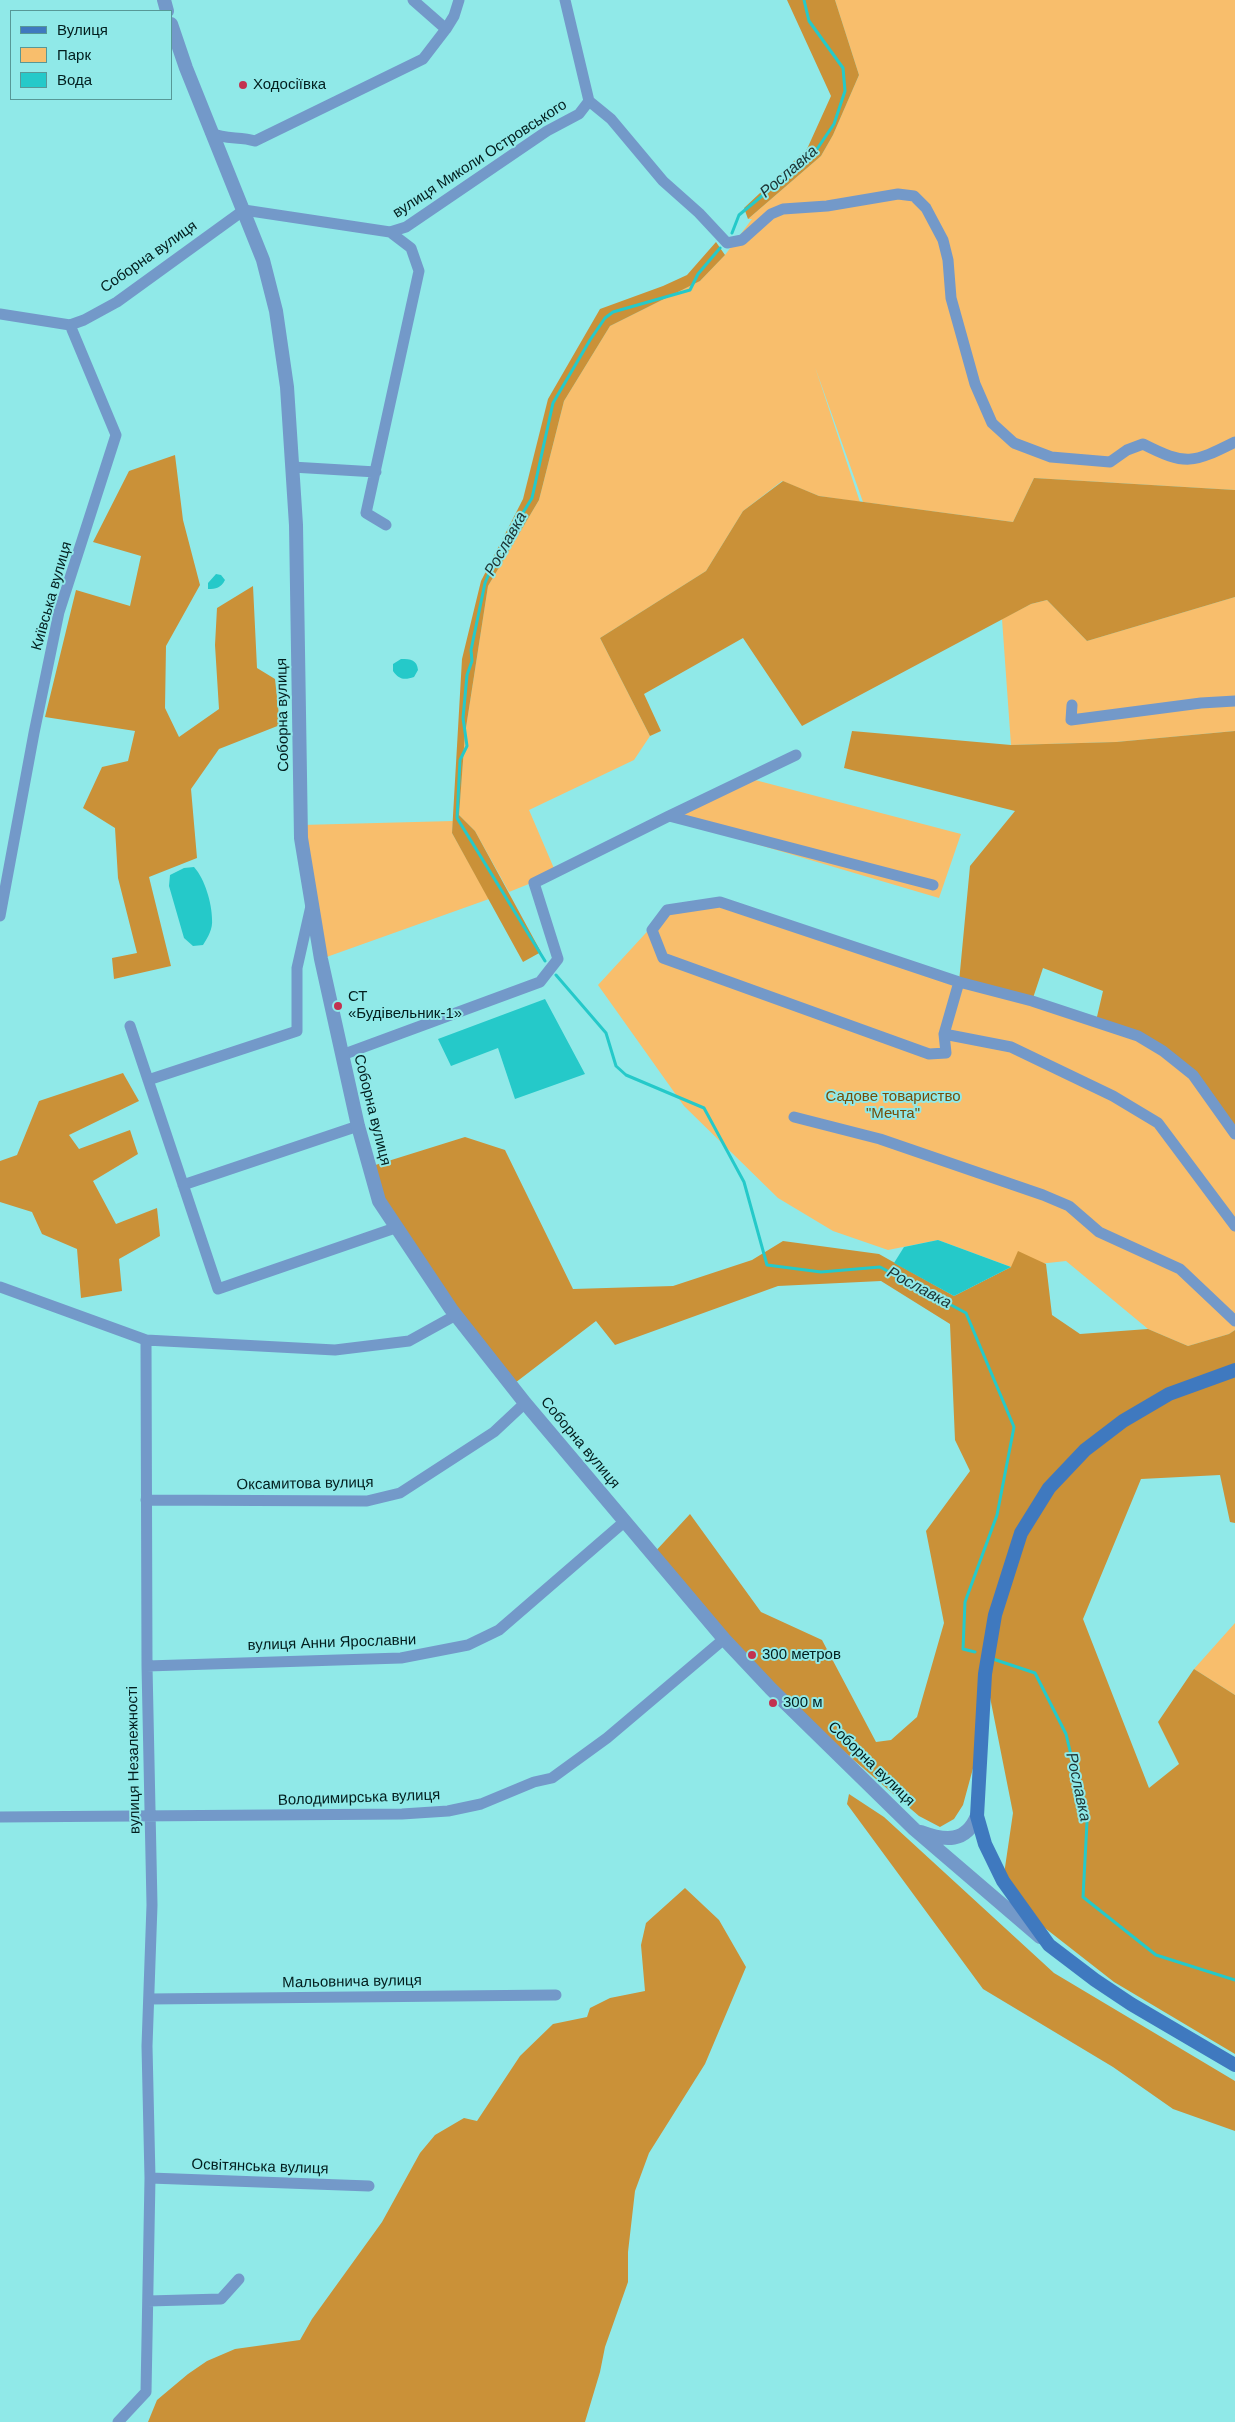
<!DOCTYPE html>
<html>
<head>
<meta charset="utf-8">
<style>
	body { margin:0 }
	#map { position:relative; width:1235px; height:2422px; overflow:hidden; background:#90e9e8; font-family:Helvetica,sans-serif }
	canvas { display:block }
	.legend { position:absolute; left:10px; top:10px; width:162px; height:90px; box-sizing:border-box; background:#90e9e8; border:1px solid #579897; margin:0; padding:6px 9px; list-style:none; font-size:15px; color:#021e1e }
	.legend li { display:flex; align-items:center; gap:10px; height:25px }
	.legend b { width:25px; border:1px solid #579897 }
</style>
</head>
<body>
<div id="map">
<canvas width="1235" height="2422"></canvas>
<ul class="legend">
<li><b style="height:6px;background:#3f79bf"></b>Вулиця</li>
<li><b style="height:14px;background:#f8be6c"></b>Парк</li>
<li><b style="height:14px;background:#25c9c9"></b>Вода</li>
</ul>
</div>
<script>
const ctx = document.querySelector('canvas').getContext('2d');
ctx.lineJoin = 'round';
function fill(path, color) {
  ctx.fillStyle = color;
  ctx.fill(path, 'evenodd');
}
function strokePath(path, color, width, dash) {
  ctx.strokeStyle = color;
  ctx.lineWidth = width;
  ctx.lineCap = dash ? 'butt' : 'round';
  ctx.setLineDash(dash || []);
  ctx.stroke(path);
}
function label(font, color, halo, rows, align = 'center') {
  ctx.font = font + ' Helvetica,sans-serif';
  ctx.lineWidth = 4;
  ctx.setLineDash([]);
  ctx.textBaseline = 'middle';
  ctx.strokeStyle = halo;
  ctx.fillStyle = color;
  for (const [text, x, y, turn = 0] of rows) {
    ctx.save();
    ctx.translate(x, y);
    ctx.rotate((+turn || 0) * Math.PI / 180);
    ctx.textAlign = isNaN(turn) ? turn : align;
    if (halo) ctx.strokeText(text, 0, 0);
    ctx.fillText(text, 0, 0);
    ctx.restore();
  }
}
fill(new Path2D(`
	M835,0H1235V490L1034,478L1013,522L863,502L815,367L860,502L819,496L782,481L743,511L706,571L600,638L650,736L634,760L529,810L556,873L509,892L475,831L459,815L465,734L488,586L539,500L564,401L610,326L700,281L725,255L752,219H748L821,156L833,135L859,75Z
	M1235,597V731L1116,742L1011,745L1002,619L1031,604L1047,600L1087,641Z
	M755,780L961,834L939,898L668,818Z
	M453,821L452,833L489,899L321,959L301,825Z
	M720,902L1138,1036L1193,1075L1235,1134V1330L1229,1334L1188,1346L1148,1329L1066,1261L1011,1267L938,1240L888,1250L833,1231L778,1198L684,1106L598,985L667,910Z
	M1235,1623V1695L1194,1669Z`), '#f8be6c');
fill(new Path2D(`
	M787,0H835L859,75L833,135L821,156L748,219L744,208L807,149L831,96Z
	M716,242L725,255L700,281L610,326L564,401L539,500L488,586L465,734L459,815L475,831L541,952L523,962L452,833L462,659L481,581L523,499L548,399L600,309L663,286L687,275Z
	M175,455L183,520L200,585L166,646L165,708L179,737L219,709L215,645L217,608L253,586L257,668L275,679L280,725L219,749L191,789L197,858L149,877L171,966L114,979L112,958L137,953L118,878L115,828L83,808L102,767L128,761L135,731L45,717L76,590L130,606L141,556L93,542L129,471Z
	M1034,478L1235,490V597L1087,641L1047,600L1031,604L802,726L743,638L644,694L661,731L650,736L600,638L706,571L743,511L783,481L819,496L1013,522Z
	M852,731L1011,745L1116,742L1235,731V1134L1193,1075L1163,1051L1096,1021L1103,991L1043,968L1032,1001L959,982L970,866L1015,811L844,768Z
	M123,1073L139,1101L69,1135L79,1149L130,1130L138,1154L93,1181L116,1224L157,1208L160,1236L119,1259L122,1291L81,1298L77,1249L42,1234L32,1212L0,1202V1161L17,1155L39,1101Z
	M465,1137L505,1150L573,1289L673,1286L752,1260L783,1241L879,1254L954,1296L1011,1267L1018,1251L1046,1264L1052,1315L1080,1334L1148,1329L1188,1346L1229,1334L1235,1330V1523L1230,1522L1220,1475L1141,1479L1083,1619L1149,1788L1179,1764L1158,1722L1194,1669L1235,1695V2054L1114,1982L1027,1914L1003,1881L1013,1813L986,1677L981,1739L963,1805L954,1819L940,1827L919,1816L771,1689L652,1555L690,1514L761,1612L822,1640L876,1742L891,1740L917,1717L944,1623L926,1531L970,1471L955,1440L950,1324L881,1281L778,1286L615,1345L596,1321L511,1386L395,1228L369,1167Z
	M849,1794L884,1817L1054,1973L1235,2081V2131L1173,2109L1113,2067L983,1989L847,1804Z
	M685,1888L719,1920L746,1967L705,2064L649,2153L635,2191L628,2252V2282L605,2347L600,2372L585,2422H148L157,2400L188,2374L207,2361L235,2349L300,2340L312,2319L382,2222L420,2153L435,2135L464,2118L477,2121L520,2056L553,2024L587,2017L590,2008L610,1998L645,1991L641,1945L646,1923Z`), '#ca9138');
fill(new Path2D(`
	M216,574L221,575L225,580C221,588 216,589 208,589V583Z
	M401,659C411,659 417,660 418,670L414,677C405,680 399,680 393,671V664Z
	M194,867C205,879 212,904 212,919C213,929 208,937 203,945L193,946L184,938L169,886L170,875L184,868Z
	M545,999L585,1074L515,1099L498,1048L451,1066L438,1039Z
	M938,1240L1011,1267L954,1296L894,1263L904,1247Z`), '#25c9c9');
strokePath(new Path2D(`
	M732,233L739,215L815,152L834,124L845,91L843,68L809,21L804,0
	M545,961L457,818L460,760L467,746L463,718L467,675L472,661L471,650L485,583L497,555L532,498L553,403L590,340L605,318L613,312L690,290L698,274L720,248
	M556,975L606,1033L616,1066L626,1075L704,1108L744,1182L767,1265L821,1272L880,1267L966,1313L1014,1427L997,1515L965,1602L963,1649L975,1652
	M993,1659L1035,1673L1066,1734L1087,1822L1083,1897L1156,1955L1235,1980`), '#25c9c9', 3);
strokePath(new Path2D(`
	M413,0L446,29
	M589,101L611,119L663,181L699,213L727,243L742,240L771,214L783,209L827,206L898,194L914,196L926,208L943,240L948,260L951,298L975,384L992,423L1014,443L1051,457L1110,462L1127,450L1143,444C1186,466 1193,463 1235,442
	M211,133C226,140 240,136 255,141L423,59L446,29L454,16L459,0
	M0,314L70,325L84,320L117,302L244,210L390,232
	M292,467L376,472
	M386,525L366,513L419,271L411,248L390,232L406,227L547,131L579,114L589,101L565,0
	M1072,705L1071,720L1201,703L1235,701
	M669,816L796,755
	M0,916L34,733L59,612L116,435L70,325
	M959,982L944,1034L946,1053L929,1054L663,958L652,930L667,910L720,902L959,982L1032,1001L1138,1036L1163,1051L1193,1075L1235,1134
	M130,1026L218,1289L395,1228
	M944,1034L1011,1047L1113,1096L1158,1123L1235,1226
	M342,1055L540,982L558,959L534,883L669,816L933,885
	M148,1080L297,1031V968L311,906
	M794,1117L880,1139L1043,1195L1069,1206L1099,1232L1180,1269L1235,1321
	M183,1185L358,1126
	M0,1287L146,1340L335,1350L409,1341L456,1315
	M146,1500L367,1501L400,1493L494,1432L525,1403
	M147,1666L401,1658L468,1645L499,1630L624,1522
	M0,1817L402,1814L448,1811L481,1804L534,1782L552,1778L607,1738L724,1639
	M149,1999L556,1995
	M150,2178L369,2186
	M148,2301L221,2299L239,2279
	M118,2422L146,2392L150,2178L147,2046L152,1905L147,1666L146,1340`), '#7399c9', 11);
strokePath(new Path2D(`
	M164,0L167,11
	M171,24L186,68L263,260L276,311L287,387L296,525L301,838L321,959L358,1126L379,1201L451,1309L525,1403L724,1639L771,1689L914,1829L1040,1937
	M921,1832C945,1841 966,1843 977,1816`), '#7399c9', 14);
strokePath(new Path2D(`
	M1235,1370L1169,1394L1123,1421L1085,1450L1049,1488L1021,1533L995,1615L985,1674L977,1816L985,1844L1003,1881L1049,1945L1095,1980L1131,2004L1235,2065`), '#3f79bf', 14);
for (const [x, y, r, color] of [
	[243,85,5,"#c3324f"],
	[338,1006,5,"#c3324f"],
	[752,1655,5,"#c3324f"],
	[773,1703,5,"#c3324f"]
]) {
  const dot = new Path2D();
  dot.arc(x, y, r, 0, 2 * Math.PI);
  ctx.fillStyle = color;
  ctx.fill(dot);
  strokePath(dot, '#90e9e8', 2);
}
label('15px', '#021e1e', '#90e9e8', [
	["Ходосіївка",253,85],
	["СТ",348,997],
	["«Будівельник-1»",348,1014],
	["300 метров",762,1655],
	["300 м",783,1703]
], 'left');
label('15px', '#021e1e', '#90e9e8', [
	["вулиця Миколи Островського",480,159,-33],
	["Соборна вулиця",149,257,-35],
	["Київська вулиця",52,596,-74],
	["Соборна вулиця",283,715,-91],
	["Соборна вулиця",372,1110,76],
	["Соборна вулиця",580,1443,50],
	["Оксамитова вулиця",305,1484,-1],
	["вулиця Анни Ярославни",332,1643,-2],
	["вулиця Незалежності",134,1760,-91],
	["Соборна вулиця",871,1764,44],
	["Володимирська вулиця",359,1798,-2],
	["Мальовнича вулиця",352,1982,-1],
	["Освітянська вулиця",260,2167,2]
]);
label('15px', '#754e09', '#90e9e8', [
	["Садове товариство",893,1097],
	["\"Мечта\"",893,1114]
]);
label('italic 16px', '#1d3535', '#90e9e8', [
	["Рославка",789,172,-41],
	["Рославка",506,544,-61],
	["Рославка",919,1288,28],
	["Рославка",1078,1787,78]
]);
</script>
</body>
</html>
